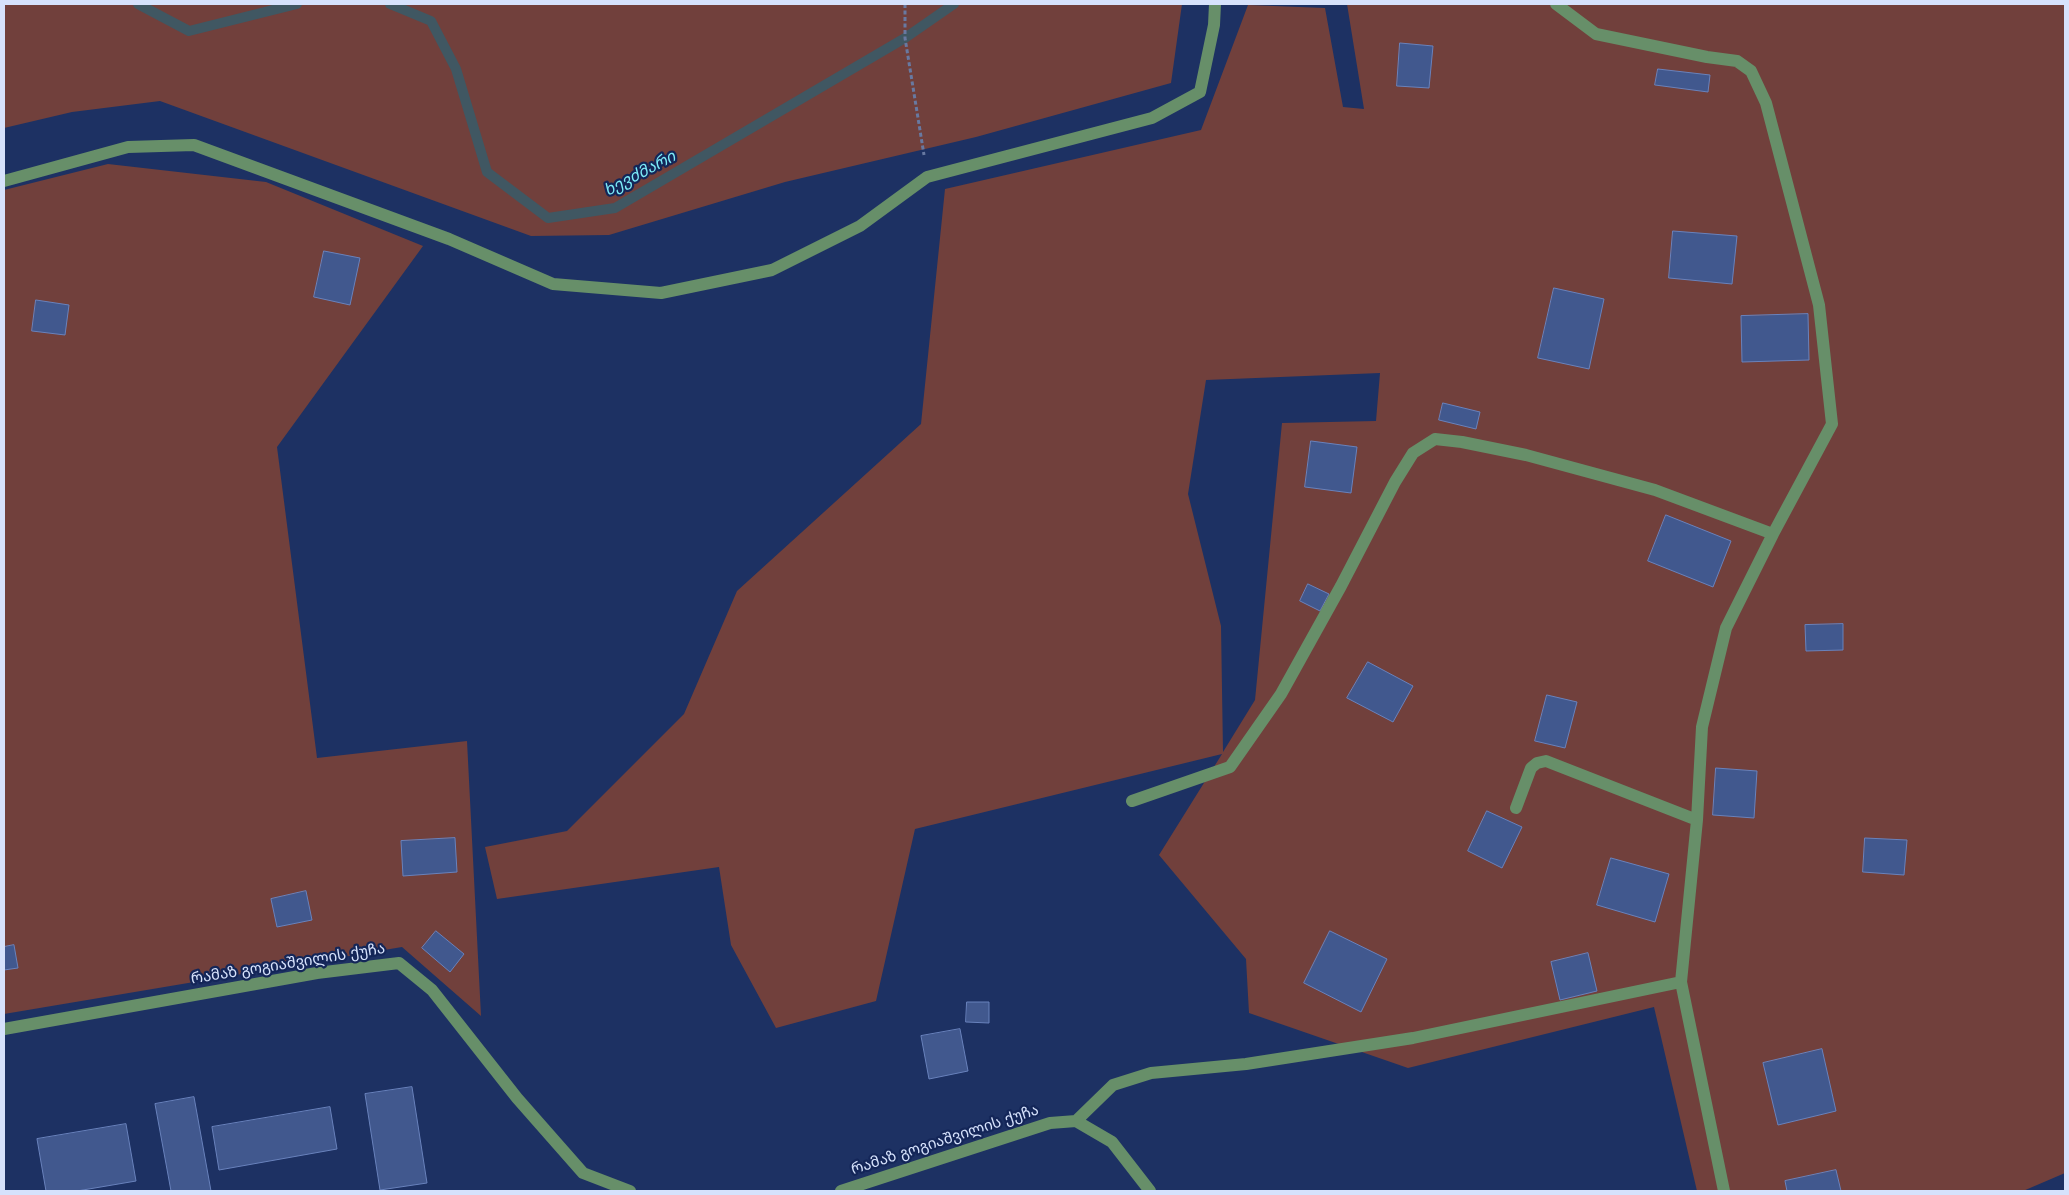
<!DOCTYPE html>
<html>
<head>
<meta charset="utf-8">
<style>
	body { margin:0 }
	#map { position:relative; width:2069px; height:1195px; overflow:hidden; background:#1d3163; font-family:"Libre Baskerville",serif }
	canvas { display:block }
	.frame { position:absolute; inset:0; border:5px solid #d6e2fc; pointer-events:none }
</style>
</head>
<body>
<div id="map">
<canvas width="2069" height="1195"></canvas>
<div class="frame"></div>
</div>
<script>
const ctx = document.querySelector('canvas').getContext('2d');
ctx.lineJoin = 'round';
function fill(path, color) {
  ctx.fillStyle = color;
  ctx.fill(path, 'evenodd');
}
function strokePath(path, color, width, dash) {
  ctx.strokeStyle = color;
  ctx.lineWidth = width;
  ctx.lineCap = dash ? 'butt' : 'round';
  ctx.setLineDash(dash || []);
  ctx.stroke(path);
}
function label(font, color, halo, rows, align = 'center') {
  ctx.font = font + ' "Libre Baskerville","Noto Sans Georgian",serif';
  ctx.lineWidth = 4.5;
  ctx.setLineDash([]);
  ctx.textBaseline = 'middle';
  ctx.strokeStyle = halo;
  ctx.fillStyle = color;
  for (const [text, x, y, turn = 0] of rows) {
    ctx.save();
    ctx.translate(x, y);
    ctx.rotate((+turn || 0) * Math.PI / 180);
    ctx.textAlign = isNaN(turn) ? turn : align;
    if (halo) ctx.strokeText(text, 0, 0);
    ctx.fillText(text, 0, 0);
    ctx.restore();
  }
}
fill(new Path2D(`
	M4,4H1182L1171,83L976,137L785,182L609,235L531,236L160,101L72,112L4,128Z
	M1347,4H2065V1173L2023,1191H1697L1654,1007L1408,1068L1249,1013L1246,959L1159,855L1222,754L915,829L876,1001L776,1028L731,945L719,867L497,899L485,847L567,831L684,714L737,591L921,424L945,189L1201,130L1248,5L1325,8L1343,107L1364,109ZM1380,373L1376,421L1282,423L1255,700L1223,752L1221,626L1188,494L1206,380Z
	M108,164L266,182L423,246L277,447L317,758L467,741L481,1016L402,947L4,1014V190Z`), '#71403c');
strokePath(new Path2D(`
	M138,4L189,31L297,4
	M390,4L431,21L456,69L487,172L548,218L615,208L905,38L954,4`), '#405762', 10);
const building = new Path2D(`
	M1400,43L1433,46L1429,88L1397,86Z
	M1658,69L1710,75L1708,92L1655,85Z
	M1673,231L1737,236L1732,284L1669,278Z
	M324,251L360,258L350,305L314,297Z
	M1554,288L1604,299L1589,369L1538,358Z
	M36,300L69,305L65,335L32,331Z
	M1808,314L1809,360L1742,362L1741,316Z
	M1443,403L1480,412L1476,429L1439,420Z
	M1311,441L1357,447L1351,493L1305,487Z
	M1666,515L1731,541L1713,587L1648,561Z
	M1308,584L1329,594L1320,611L1300,601Z
	M1843,624V650L1806,651L1805,625Z
	M1368,662L1413,686L1393,722L1347,698Z
	M1547,695L1577,702L1565,748L1535,741Z
	M1716,768L1757,771L1754,818L1713,815Z
	M1487,811L1522,827L1502,868L1468,851Z
	M455,838L457,872L403,876L401,841Z
	M1865,838L1907,840L1904,875L1863,872Z
	M1611,858L1669,874L1655,922L1597,905Z
	M306,891L312,920L277,927L271,899Z
	M436,931L464,954L450,972L422,948Z
	M1330,931L1387,959L1361,1012L1304,983Z
	M14,945L18,968L4,970V947Z
	M1588,953L1597,991L1560,1000L1551,962Z
	M967,1002H989V1023L966,1022Z
	M960,1029L968,1071L929,1079L921,1036Z
	M1822,1049L1836,1111L1778,1125L1763,1063Z
	M412,1087L427,1183L380,1190L365,1094Z
	M194,1097L211,1191H171L155,1104Z
	M330,1107L337,1149L219,1170L212,1127Z
	M126,1124L136,1181L77,1191H46L37,1139Z
	M1836,1170L1841,1191H1787L1785,1181Z`);
fill(building, '#41588e');
strokePath(building, '#6982bc', 1);
strokePath(new Path2D(`
	M905,4V38L924,155`), '#6879a1', 3, [4, 2.5]);
strokePath(new Path2D(`
	M1556,4L1596,34L1707,57L1737,61L1751,71L1766,103L1819,305L1832,424L1773,534L1726,628L1702,727L1697,820L1681,982L1724,1191
	M4,181L128,147L194,145L449,239L553,284L661,293L772,270L860,226L927,177L1152,118L1200,92L1214,25L1215,4
	M1132,801L1230,767L1281,694L1341,586L1395,482L1413,453L1435,439L1462,442L1526,455L1655,490L1773,534
	M1516,808L1531,768L1537,763L1546,761L1697,820
	M4,1029L317,973L399,963L432,990L517,1098L583,1173L630,1191
	M1076,1121L1113,1085L1151,1073L1246,1064L1413,1038L1681,982
	M841,1191L1050,1123L1076,1121L1112,1142L1150,1191`), '#678f69', 12);
label('15px', '#d6e2fc', '#142658', [
	["რამაზ გოგიაშვილის ქუჩა",288,964,-9],
	["რამაზ გოგიაშვილის ქუჩა",945,1140,-18]
]);
label('italic 16px', '#7debf8', '#142658', [
	["ხევძმარი",640,174,-28]
]);
</script>
</body>
</html>
